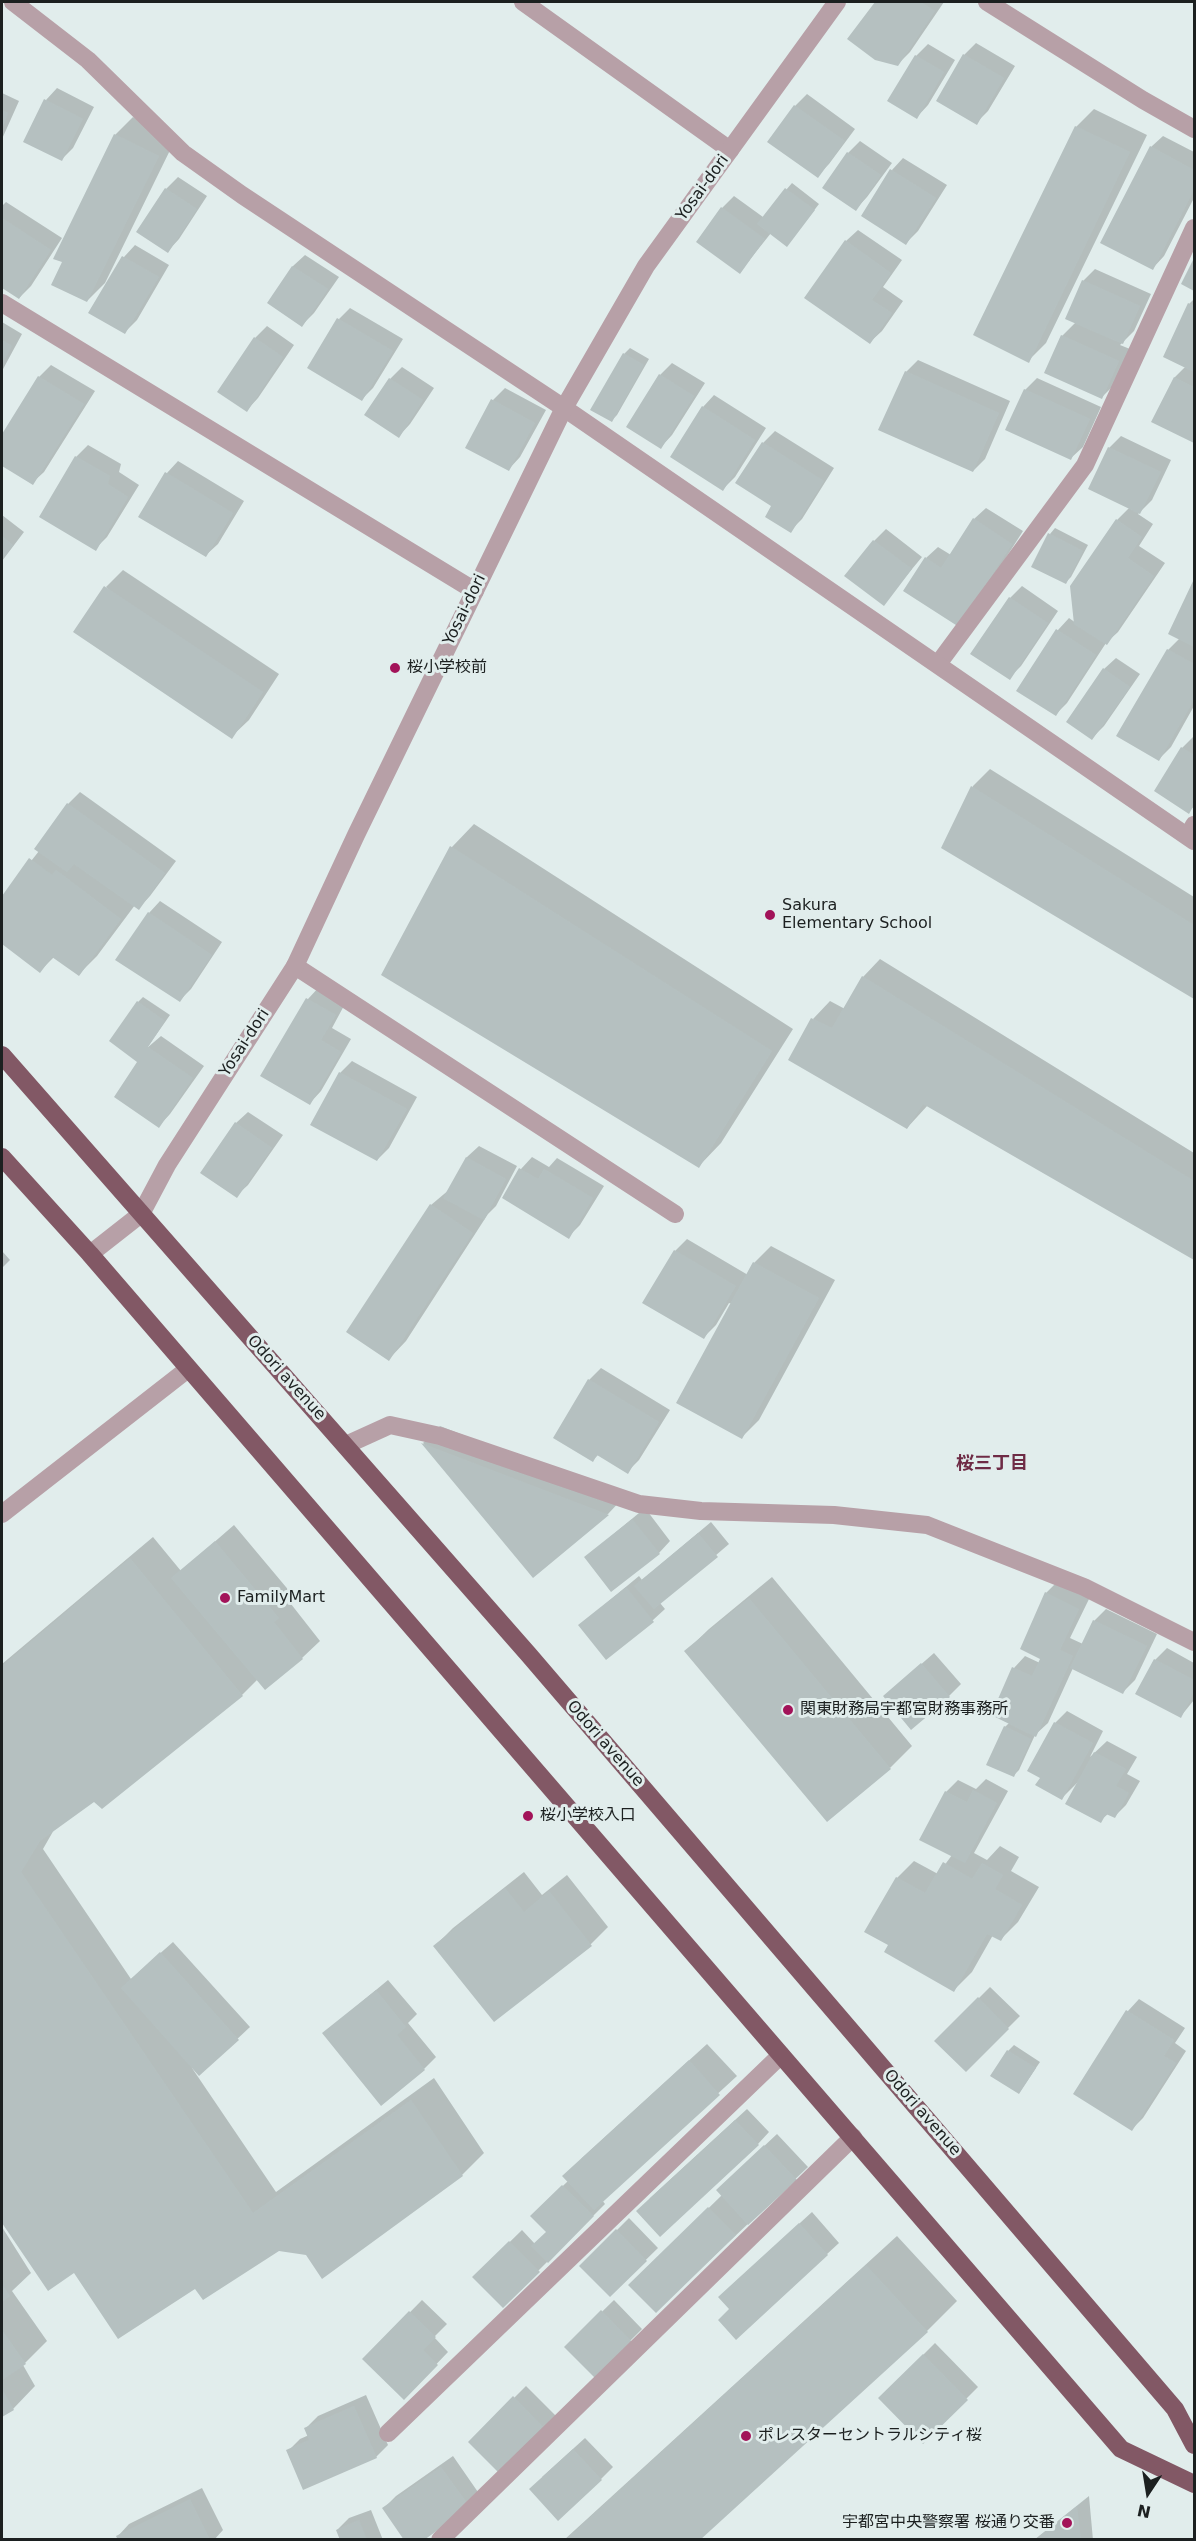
<!DOCTYPE html>
<html>
<head>
<meta charset="utf-8">
<style>
	body { margin:0 }
	#map { position:relative; width:1196px; height:2541px; overflow:hidden; background:#e1edec; font-family:"DejaVu Sans",sans-serif }
	canvas { display:block }
	.frame { position:absolute; inset:0; border:3px solid #1c2020; pointer-events:none }
	.north { position:absolute; left:1118px; top:2463px; width:60px; height:60px; -webkit-text-stroke:4px #e1edec; paint-order:stroke; rotate:192deg; font-size:16px; font-weight:700; line-height:24px; text-align:center; color:#1c2020 }
	.north::after { content:''; display:block; margin:auto; width:21px; height:27px; background:#1c2020; clip-path:polygon(50% 0,100% 100%,50% 72%,0 100%) }
</style>
</head>
<body>
<div id="map">
<canvas width="1196" height="2541"></canvas>
<div class="frame"></div>
<div class="north">N</div>
</div>
<script>
const ctx = document.querySelector('canvas').getContext('2d');
ctx.lineJoin = 'round';
function fill(path, color) {
  ctx.fillStyle = color;
  ctx.fill(path, 'evenodd');
}
function strokePath(path, color, width, dash) {
  ctx.strokeStyle = color;
  ctx.lineWidth = width;
  ctx.lineCap = dash ? 'butt' : 'round';
  ctx.setLineDash(dash || []);
  ctx.stroke(path);
}
function label(font, color, halo, rows, align = 'center') {
  ctx.font = font + ' "DejaVu Sans","Noto Sans JP",sans-serif';
  ctx.lineWidth = 6;
  ctx.setLineDash([]);
  ctx.textBaseline = 'middle';
  ctx.strokeStyle = halo;
  ctx.fillStyle = color;
  for (const [text, x, y, turn = 0] of rows) {
    ctx.save();
    ctx.translate(x, y);
    ctx.rotate((+turn || 0) * Math.PI / 180);
    ctx.textAlign = isNaN(turn) ? turn : align;
    if (halo) ctx.strokeText(text, 0, 0);
    ctx.fillText(text, 0, 0);
    ctx.restore();
  }
}
fill(new Path2D(`
	M877,2H944L910,52L898,64L849,39Z
	M976,43L1015,66L988,111L976,123L964,55Z
	M928,44L955,60L928,105L917,117L916,56Z
	M57,88L94,107L73,148L62,159L46,100Z
	M2,93L19,101L2,139Z
	M807,94L855,129L829,164L817,176L769,142L795,106Z
	M1094,109L1147,135L1046,343L1028,361L1076,127Z
	M133,117L176,138L105,283L87,301L64,262L115,135Z
	M1163,136L1194,152V198L1164,256L1153,268L1151,147Z
	M860,141L892,163L867,197L856,209L848,153Z
	M903,158L947,185L918,231L906,243L892,170Z
	M178,177L207,196L179,239L168,251L138,231L166,189Z
	M792,183L819,204L792,239L771,233L740,272L698,241L722,208L734,196L763,217Z
	M6,202L62,238L31,286L19,298L2,286V206Z
	M858,230L902,260L883,287L903,301L882,331L870,342L846,241Z
	M135,245L169,265L137,320L125,332L91,312L124,257Z
	M305,255L339,277L314,313L302,325L269,303L293,266Z
	M1095,269L1151,294L1134,331L1120,345L1130,349L1113,386L1102,397L1062,336L1076,322L1083,281Z
	M1194,299V441L1153,421L1175,377L1186,366L1189,304Z
	M350,308L403,339L373,388L362,399L339,319Z
	M2,322L22,334L2,371Z
	M267,326L294,345L258,398L247,410L255,338Z
	M630,348L649,359L617,415L612,420L624,354Z
	M918,360L1010,401L985,459L973,471L906,372Z
	M672,363L705,383L672,435L661,447L660,375Z
	M51,365L95,391L44,472L32,483L2,464V437L39,377Z
	M402,367L434,388L410,424L399,436L390,379Z
	M1037,378L1101,407L1083,447L1071,458L1007,429L1025,390Z
	M505,388L546,410L520,457L509,469L493,400Z
	M714,395L766,428L735,477L723,489L703,407Z
	M775,431L834,468L802,519L790,531L773,505L763,443Z
	M1121,436L1171,460L1152,500L1138,514L1153,524L1139,546L1165,563L1118,632L1106,643L1067,703L1056,714L1058,630L1069,618L1076,623L1117,520L1130,507L1109,448Z
	M88,445L121,464L119,472L139,485L107,537L95,549L76,457Z
	M178,461L244,501L218,544L206,555L140,516L167,473Z
	M986,508L1023,531L970,614L926,558L938,547L951,555L974,519Z
	M2,515L24,532L2,561Z
	M1055,528L1088,545L1071,577L1066,582L1050,534Z
	M886,529L922,557L883,604L874,541Z
	M123,570L279,674L249,720L231,737L106,587Z
	M1194,582V706L1171,747L1159,759L1119,735L1168,650L1180,638L1170,633Z
	M1022,586L1058,611L1021,666L1009,678L1010,598Z
	M1116,658L1140,674L1104,726L1092,738L1104,669Z
	M1194,736V806L1189,812L1182,748Z
	M990,769L1194,897V997L943,848L973,786Z
	M80,792L176,861L150,896L139,908L135,905L97,956L79,974L55,956L40,971L2,943V898L39,851L36,849L68,804Z
	M474,824L793,1029L721,1143L699,1166L383,974L452,847Z
	M160,901L222,942L191,989L179,1001L149,913Z
	M880,959L1194,1153V1258L928,1105L907,1128L813,1019L830,1001L845,1009L863,977Z
	M319,987L346,1002L332,1028L351,1039L321,1091L310,1103L262,1076L308,999Z
	M143,997L170,1015L147,1048L161,1036L204,1066L170,1114L159,1126L145,1055L138,1002Z
	M352,1061L417,1097L389,1148L377,1160L340,1073Z
	M248,1112L283,1135L248,1185L236,1196V1123Z
	M479,1146L517,1166L496,1206L488,1214L406,1341L389,1359L431,1205L450,1189L467,1157Z
	M532,1157L549,1167L557,1158L604,1186L580,1225L568,1237L504,1197L521,1169Z
	M687,1239L748,1275L754,1263L771,1246L835,1280L759,1420L742,1437L732,1304L729,1303L716,1325L704,1337L675,1251Z
	M2,1251L10,1260L2,1268Z
	M601,1368L670,1410L639,1460L627,1472L598,1455L593,1460L589,1380Z
	M440,1426L624,1497L608,1514L533,1575L423,1443Z
	M645,1508L670,1541L659,1553L586,1557Z
	M711,1522L729,1544L660,1603L665,1609L653,1620L606,1658L580,1625L639,1576L642,1580Z
	M234,1525L296,1599L291,1604L320,1641L302,1658L258,1679L242,1695L55,1828L43,1849L131,1979L173,1942L250,2027L200,2074L194,2067L192,2068L276,2192L434,2078L484,2153L462,2175L307,2254L278,2250L195,2287L74,2271L49,2289L2,2220V1664L153,1537L181,1571Z
	M772,1577L912,1746L890,1768L686,1651L709,1629Z
	M1058,1581L1090,1597L1070,1638L1083,1644L1094,1621L1106,1609L1157,1634L1135,1680L1123,1692L1073,1668L1048,1723L1035,1735L1019,1770L1014,1775L1005,1727L1009,1723L1014,1668L1025,1656L1040,1663L1046,1593Z
	M1167,1648L1194,1663V1700L1181,1716L1155,1660Z
	M934,1653L961,1684L949,1696H885Z
	M1067,1711L1103,1731L1090,1757L1107,1741L1137,1757L1127,1774L1140,1781L1126,1805L1115,1816L1109,1813L1100,1821L1078,1782L1062,1798L1042,1777L1055,1723Z
	M986,1779L1008,1791L974,1853L987,1860L1000,1846L1019,1857L1011,1871L1039,1887L1018,1922L1001,1939L993,1935L972,1972L954,1990L891,1945L897,1878L914,1861L938,1874L952,1855L946,1792L958,1780L976,1789Z
	M524,1872L542,1895L567,1875L608,1927L591,1944L495,2020L435,1946L453,1928Z
	M388,1980L417,2014L408,2023L436,2057L424,2069L324,2033Z
	M990,1987L1020,2016L966,2070L936,2041Z
	M1139,1999L1185,2028L1175,2043L1186,2051L1143,2118L1132,2129L1075,2093L1128,2011Z
	M707,2044L737,2076L602,2200L605,2204L503,2306L474,2277L522,2230L535,2244L548,2232L532,2216L569,2180L582,2158Z
	M1014,2045L1040,2062L1019,2093L1008,2051Z
	M747,2109L769,2132L758,2144L649,2199Z
	M777,2134L808,2167L656,2311L630,2285L722,2195L730,2178Z
	M812,2212L839,2243L736,2338L731,2308L732,2285Z
	M629,2218L658,2248L610,2295L581,2266Z
	M2,2227L31,2273L12,2291L47,2341L23,2365L35,2386L13,2409L2,2415Z
	M897,2236L957,2301L927,2331L698,2540H564Z
	M422,2300L447,2324L434,2337L448,2352L404,2398L364,2359Z
	M614,2300L642,2329L595,2376L566,2347Z
	M935,2343L978,2387L923,2442L880,2398Z
	M526,2386L558,2418L503,2475L470,2442Z
	M366,2395L388,2445L376,2457L288,2451L300,2439L309,2435L306,2428L318,2416Z
	M585,2438L613,2467L601,2479L542,2477Z
	M453,2456L480,2495L421,2540L384,2508L396,2496Z
	M202,2488L223,2530L214,2540H119L118,2536L129,2524Z
	M1089,2496L1093,2540H1034Z
	M371,2510L383,2540H341L337,2530L349,2518Z`), '#0003');
fill(new Path2D(`
	M875,2H921L935,11L898,66L875,60L847,39Z
	M963,54L1004,78L977,125L936,101Z
	M915,55L944,72L917,119L887,101Z
	M44,99L83,119L62,161L23,142Z
	M794,105L845,141L818,178L767,142Z
	M2,110L8,113L2,128Z
	M1075,126L1130,152L1029,363L973,335Z
	M114,134L159,156L87,302L51,285L62,262L53,259Z
	M1150,146L1194,170V190L1153,270L1100,243Z
	M847,152L881,175L856,211L822,188Z
	M890,169L936,198L906,245L861,216Z
	M165,188L197,209L168,253L136,232Z
	M785,188L815,210L787,247L757,224Z
	M721,207L765,239L740,274L696,242Z
	M2,218L51,250L19,299L2,288Z
	M845,240L891,273L872,300L892,313L870,344L804,298Z
	M122,256L159,277L125,334L88,313Z
	M1194,258V291L1181,284Z
	M292,266L328,289L302,327L267,303Z
	M1082,280L1140,306L1123,344L1065,319Z
	M1188,303L1194,306V372L1163,357Z
	M337,318L393,351L362,401L307,368Z
	M1061,335L1119,361L1102,399L1044,373Z
	M254,337L283,357L247,412L217,392Z
	M2,340L12,346L2,364Z
	M623,353L644,365L612,422L590,410Z
	M905,371L999,413L973,472L878,430Z
	M659,374L694,396L661,449L626,427Z
	M38,376L84,404L33,485L2,466V434Z
	M1174,377L1194,387V443L1151,422Z
	M389,378L423,400L399,438L364,415Z
	M1024,389L1090,419L1071,460L1005,430Z
	M491,399L535,423L509,471L465,448Z
	M702,406L755,440L723,491L670,457Z
	M762,442L824,481L791,533L765,517L771,506L735,483Z
	M1108,447L1161,472L1140,514L1088,489Z
	M75,456L110,476L108,484L128,497L96,551L39,517Z
	M165,472L233,513L206,557L138,517Z
	M973,518L1012,544L959,627L903,591L925,557L941,568Z
	M1116,519L1142,537L1128,558L1154,576L1107,645L1074,624L1070,586Z
	M1048,533L1083,551L1066,584L1031,567Z
	M2,536L13,545L2,560Z
	M873,540L912,569L884,606L844,576Z
	M1194,579V647L1168,634Z
	M104,586L263,692L232,739L73,632Z
	M1009,597L1048,623L1010,680L970,654Z
	M1056,629L1096,655L1056,716L1016,691Z
	M1167,649L1194,664V700L1159,761L1116,736Z
	M1103,668L1130,687L1092,740L1066,722Z
	M1181,747L1194,755V805L1189,814L1154,791Z
	M971,786L1194,925V999L941,848Z
	M67,803L165,873L139,910L74,864L67,872L34,849Z
	M450,846L772,1051L699,1168L381,975Z
	M29,858L52,875L56,870L121,919L79,976L52,957L40,973L2,944V896Z
	M148,912L212,955L180,1002L115,960Z
	M862,976L1194,1181V1260L923,1104L907,1129L788,1060L811,1018L832,1028Z
	M306,998L336,1015L321,1040L341,1052L310,1105L260,1076Z
	M137,1001L165,1021L148,1047L193,1078L159,1128L114,1097L137,1062L109,1041Z
	M339,1072L407,1109L377,1161L310,1125Z
	M235,1122L272,1148L237,1198L200,1173Z
	M466,1157L506,1179L484,1220L443,1198Z
	M519,1168L538,1179L544,1169L593,1198L569,1239L502,1198Z
	M430,1204L473,1233L389,1361L346,1332Z
	M674,1250L736,1286L704,1339L642,1303Z
	M753,1262L819,1298L742,1439L676,1403Z
	M588,1379L659,1422L628,1474L597,1455L593,1462L553,1438Z
	M421,1443L609,1515L533,1578Z
	M632,1519L660,1554L611,1592L584,1557Z
	M698,1533L718,1557L654,1609L634,1586Z
	M215,1541L279,1618L274,1622L303,1659L265,1690L171,1578Z
	M130,1558L243,1696L102,1809L94,1802L40,1841L21,1872L253,2213L411,2100L463,2176L322,2279L306,2255L279,2251L203,2300L195,2289L118,2339L74,2273L48,2291L2,2223V1666Z
	M626,1587L654,1622L606,1660L578,1625Z
	M1045,1592L1079,1609L1060,1650L1073,1656L1036,1737L991,1715L1012,1667L1032,1676L1040,1659L1020,1649Z
	M749,1598L891,1769L827,1822L684,1651Z
	M1093,1620L1147,1646L1123,1694L1070,1668Z
	M1154,1659L1194,1680V1692L1181,1718L1135,1694Z
	M921,1663L950,1697L911,1730L883,1696Z
	M1054,1722L1093,1743L1062,1800L1035,1785L1040,1778L1027,1771Z
	M1004,1726L1031,1739L1014,1777L986,1765Z
	M1094,1752L1126,1769L1116,1786L1129,1793L1115,1818L1106,1814L1101,1823L1065,1804Z
	M973,1790L997,1803L965,1863L919,1840L945,1791L967,1802Z
	M943,1862L972,1879L982,1863L1003,1875L995,1889L1022,1905L1001,1941L987,1934L954,1992L884,1952L888,1945L864,1932L896,1877L925,1893Z
	M505,1888L524,1912L549,1891L592,1946L494,2022L433,1946Z
	M160,1952L239,2040L199,2076L121,1988Z
	M376,1990L406,2027L397,2035L425,2070L381,2106L322,2033Z
	M978,1997L1009,2029L966,2072L934,2041Z
	M1126,2010L1174,2040L1164,2056L1176,2063L1132,2131L1073,2094Z
	M1007,2050L1036,2068L1019,2094L990,2076Z
	M689,2060L720,2095L594,2210L562,2176Z
	M735,2120L759,2145L660,2237L636,2211Z
	M764,2145L797,2180L748,2225L716,2190Z
	M562,2185L594,2216L548,2263L531,2246L546,2232L530,2216Z
	M708,2207L736,2235L656,2313L628,2285Z
	M799,2223L828,2255L736,2340L718,2320L729,2309L718,2297Z
	M616,2229L647,2261L610,2297L579,2266Z
	M509,2241L540,2272L503,2308L472,2277Z
	M866,2265L928,2332L700,2540H565Z
	M2,2284L10,2296L2,2302Z
	M601,2310L632,2342L595,2378L564,2347Z
	M409,2311L436,2337L423,2350L438,2365L404,2400L362,2359Z
	M2,2330L26,2364L2,2380Z
	M923,2354L968,2400L923,2444L878,2398Z
	M2,2389L14,2410L2,2417Z
	M513,2396L547,2431L503,2477L468,2442Z
	M354,2406L377,2458L303,2490L286,2450L309,2440L304,2428Z
	M573,2449L602,2480L558,2521L529,2489Z
	M441,2467L470,2507L424,2540H404L382,2508Z
	M190,2499L210,2540H118L116,2536Z
	M1077,2506L1081,2540H1035Z
	M359,2520L367,2540H340L336,2530Z`), '#b5c0c0');
strokePath(new Path2D(`
	M938,664L1085,465L1194,228
	M1188,836L1194,825
	M388,2433L781,2055`), '#b7a0a7', 18);
strokePath(new Path2D(`
	M13,2L88,60L183,153L242,195L564,408L1194,841
	M523,2L730,150
	M987,2L1143,100L1194,129
	M2,303L475,591
	M295,966L675,1214
	M346,1445L390,1425L440,1436L639,1504L701,1511L834,1515L927,1525L1084,1587L1194,1642
	M2,1514L188,1369
	M440,2540L853,2137`), '#b7a0a7', 18);
strokePath(new Path2D(`
	M90,1254L141,1214L167,1165L295,966L356,835L564,408L646,266L837,2`), '#b7a0a7', 18);
strokePath(new Path2D(`
	M2,1055L529,1655L1175,2409L1194,2445
	M2,1157L90,1254L1121,2449L1194,2484`), '#825865', 18);
for (const [x, y, r, color] of [
	[395,668,6,"#a21359"],
	[770,915,6,"#a21359"],
	[225,1598,6,"#a21359"],
	[788,1710,6,"#a21359"],
	[528,1816,6,"#a21359"],
	[746,2436,6,"#a21359"],
	[1067,2523,6,"#a21359"]
]) {
  const dot = new Path2D();
  dot.arc(x, y, r, 0, 2 * Math.PI);
  ctx.fillStyle = color;
  ctx.fill(dot);
  strokePath(dot, '#e1edec', 2);
}
label('16px', '#1c2020', '#e1edec', [
	["Yosai-dori",703,188,-54],
	["Yosai-dori",465,610,-64],
	["Yosai-dori",245,1043,-57],
	["Odori avenue",286,1378,48],
	["Odori avenue",605,1744,49],
	["Odori avenue",922,2113,49]
]);
label('16px', '#1c2020', '#e1edec', [
	["桜小学校前",407,668],
	["Sakura",782,906],
	["Elementary School",782,924],
	["FamilyMart",237,1598],
	["関東財務局宇都宮財務事務所",800,1710],
	["桜小学校入口",540,1816],
	["ポレスターセントラルシティ桜",758,2436],
	["宇都宮中央警察署 桜通り交番",1055,2523,"right"]
], 'left');
label('bold 18px', '#6e2b45', '#e1edec', [
	["桜三丁目",992,1464]
]);
</script>
</body>
</html>
